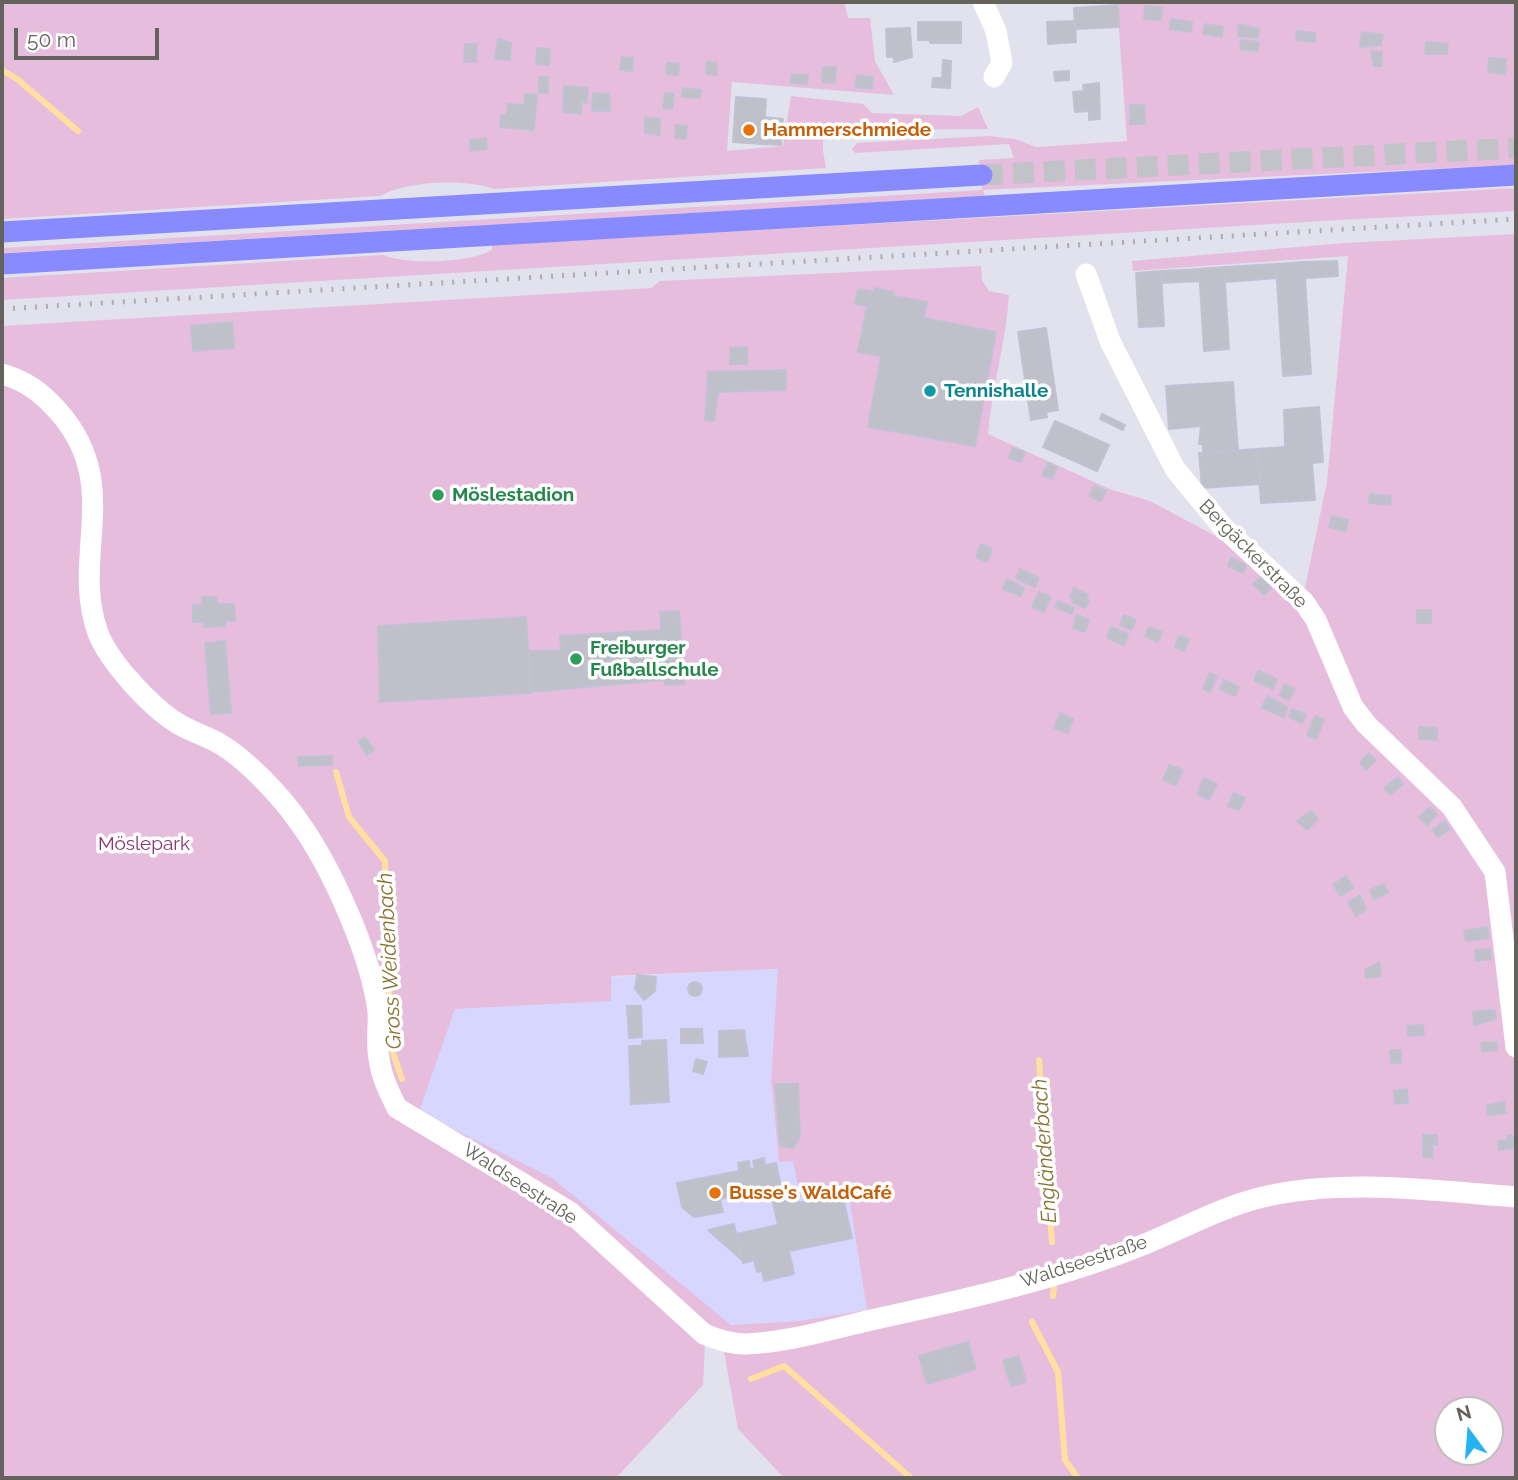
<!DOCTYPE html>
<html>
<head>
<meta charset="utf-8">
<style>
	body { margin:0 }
	#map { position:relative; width:1518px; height:1480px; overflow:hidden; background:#e2e2ee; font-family:Raleway,sans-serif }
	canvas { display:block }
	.frame { position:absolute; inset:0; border:4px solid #64625b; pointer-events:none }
	.north { position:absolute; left:1434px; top:1396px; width:70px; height:70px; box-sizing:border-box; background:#fff; border:2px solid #c1c0bd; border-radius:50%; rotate:344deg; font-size:19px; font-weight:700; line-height:28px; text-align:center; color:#64625b }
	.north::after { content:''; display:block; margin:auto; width:24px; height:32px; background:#26b1f0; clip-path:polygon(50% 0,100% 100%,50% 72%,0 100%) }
	.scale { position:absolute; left:14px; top:28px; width:145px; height:32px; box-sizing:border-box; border:4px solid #64625b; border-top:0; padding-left:9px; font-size:21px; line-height:24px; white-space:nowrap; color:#64625b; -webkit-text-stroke:5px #fff; paint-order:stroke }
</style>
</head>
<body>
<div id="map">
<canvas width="1518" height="1480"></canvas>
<div class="frame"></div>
<div class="north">N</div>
<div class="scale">50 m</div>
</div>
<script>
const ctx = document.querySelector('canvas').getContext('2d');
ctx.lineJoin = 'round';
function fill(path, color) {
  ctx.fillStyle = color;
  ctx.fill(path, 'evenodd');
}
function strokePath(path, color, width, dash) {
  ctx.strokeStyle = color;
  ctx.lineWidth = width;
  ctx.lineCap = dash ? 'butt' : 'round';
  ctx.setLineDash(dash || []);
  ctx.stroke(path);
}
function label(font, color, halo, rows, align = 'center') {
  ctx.font = font + ' Raleway,sans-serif';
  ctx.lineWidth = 7;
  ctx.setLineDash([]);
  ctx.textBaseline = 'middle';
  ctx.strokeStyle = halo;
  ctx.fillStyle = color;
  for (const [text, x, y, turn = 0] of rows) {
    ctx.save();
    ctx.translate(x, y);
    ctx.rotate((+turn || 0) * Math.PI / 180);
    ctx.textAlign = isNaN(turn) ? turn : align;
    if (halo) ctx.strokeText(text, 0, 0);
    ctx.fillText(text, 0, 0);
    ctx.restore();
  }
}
fill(new Path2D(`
	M779,969L771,1080L779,1162L793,1161L847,1184L868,1310L799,1321L731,1325L656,1266L419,1112L455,1009L610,1001V977Z`), '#d7d6ff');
fill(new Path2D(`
	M2,2H844L848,18H870L875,61L894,95L732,82L727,151L783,146L791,96L863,104L872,113L961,116L978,107L988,129L858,130C848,121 828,122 824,138C821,146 825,160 826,168L494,189C465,178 407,181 380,196L2,219Z
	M1117,2H1516V165L983,190L985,196L2,253V248L982,190L979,160L1014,158L1009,144L855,153L852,149L857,143L988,136L1015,139L1036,147L1127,141Z
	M1516,188V211L1339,220L2,300V278L383,255C408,265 469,263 492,250V245Z
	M1516,234V1478H784L738,1429L724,1352L705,1344L703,1385L616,1478H2V326L651,288L660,281L981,266L982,280L989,291L1009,295C1006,342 992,387 988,434L1112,490L1150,501L1227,542L1252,561L1284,600L1305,587L1327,482L1348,256L1133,271L1132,261L1345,243ZM778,969L771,1080L779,1162L793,1161L799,1192L847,1184L867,1310L799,1321L731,1325L552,1178L419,1112L455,1009L611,1001V976ZM1448,1410H1490V1452H1448Z`), '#e7bddd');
strokePath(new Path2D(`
	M2,70L17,79L78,131
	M336,772L349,817L385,861L391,1047L402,1079
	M1039,1060L1052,1242
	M1053,1296L1054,1286
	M1032,1322L1058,1372L1065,1460L1078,1478
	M751,1379L784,1366L911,1478`), '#ffe0a1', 6);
const building = new Path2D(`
	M1118,5L1119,27L1075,29L1074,8Z
	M1145,6L1162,7L1161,20L1144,19Z
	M1171,19L1192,22L1191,32L1170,29Z
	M1075,21L1076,42L1048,44L1047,22Z
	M918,22H961V43H930V40H918Z
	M1205,24L1223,27L1222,37L1203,34Z
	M1239,24L1259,29L1258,38L1238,36Z
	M910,28L912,57L894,62V57H887L886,29Z
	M1297,31L1315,33V42L1296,40Z
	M1362,32L1383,35L1381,45L1360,47Z
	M498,39L511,43L510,60L495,59Z
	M1241,40L1259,42L1258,51L1240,49Z
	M1426,42L1448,44L1447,54H1425Z
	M465,44H477L476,62H464Z
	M537,48L550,49L549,65L536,64Z
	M1371,51L1382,52V66H1374Z
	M622,57L633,58L632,71L620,70Z
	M1489,58L1506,59L1505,74L1488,72Z
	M943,60L951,61L950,88L932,87L933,78H942Z
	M706,62L717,63L716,75L706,74Z
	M667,63L679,64L678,75L666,74Z
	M823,67H836L835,83L822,82Z
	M1069,71V80L1055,81L1054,72Z
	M792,74L808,75L807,84L791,83Z
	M857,75L873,77L872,89L855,87Z
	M539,77H548V93H539Z
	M1099,83L1100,119L1089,120V111L1075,112L1073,92L1084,91L1083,85Z
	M564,86L588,88L587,103L581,102V114L563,112Z
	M683,88L701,90L700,98L682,97Z
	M593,93L609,94L610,111H592Z
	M665,93L674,94L672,109L663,108Z
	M525,94L537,95L534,130L500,127L501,115H507L508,104L524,105Z
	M736,97L766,99L763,144L733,142Z
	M1130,105H1144L1145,124H1130Z
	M645,117L660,119V135L645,133Z
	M765,117L783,119L781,145L763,144Z
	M676,125L687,126L686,139L675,138Z
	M486,138L487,149L471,151L470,140Z
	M1337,261L1338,276L1305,278L1304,262Z
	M1304,262L1311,374L1283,376L1276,264Z
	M1276,264L1277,278L1225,282L1224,267Z
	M1224,267L1229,349L1204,351L1199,269Z
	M1199,269L1200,281L1161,283V271Z
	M1161,271L1164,326L1139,327L1136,273Z
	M874,288L894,292L893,296L927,302L924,318L996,332L975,446L868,427L881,356L858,352L867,306L855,304L858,289L874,292Z
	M232,322L234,348L193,351L191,326Z
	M1046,328L1058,410L1046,412L1047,417L1031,420L1018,332Z
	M747,347V364H730V348Z
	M786,370V390L718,392L714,421L705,420L708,372Z
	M1233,382L1238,451L1203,453V444H1199L1201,426L1169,429L1166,386Z
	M1319,407L1323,462L1312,463L1315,500L1261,503L1257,449L1285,447L1284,410Z
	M1102,414L1125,425L1123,430L1100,419Z
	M1055,421L1109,445L1097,471L1043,447Z
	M1013,448L1025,452L1021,462L1009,458Z
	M1257,449L1260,484L1202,488L1199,453Z
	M1048,463L1057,467L1052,479L1042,475Z
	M1094,486L1106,491L1101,501L1089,496Z
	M1370,494L1391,496L1390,505L1369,503Z
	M1332,516L1348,520L1346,531L1329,527Z
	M981,544L992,549L987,562L976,557Z
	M1231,558L1246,565L1243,573L1228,566Z
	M1020,569L1039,578L1035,587L1016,578Z
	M1261,577L1271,588L1264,595L1253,584Z
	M1007,579L1024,588L1021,596L1003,589Z
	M1074,588L1088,595L1086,598L1089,600L1085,608L1072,602L1074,599L1070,597Z
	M1039,592L1051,597L1044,612L1032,607Z
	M202,597H216L217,604H234L235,621H225V626L204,627V622H193V605H203Z
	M1058,601L1074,608L1072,614L1055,607Z
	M1417,610H1431V623H1417Z
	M679,611L684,684L665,685L660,612Z
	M1077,615L1089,620L1085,632L1073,628Z
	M1124,615L1136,620L1131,630L1120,625Z
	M526,617L531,693L380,702L378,626Z
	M1111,627L1128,634L1124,645L1107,638Z
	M1149,627L1162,632L1158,642L1145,636Z
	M661,630L664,680L530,692L528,651L561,650L560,636Z
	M1179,636L1189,639L1184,651L1175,647Z
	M225,641L231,713L211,714L205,643Z
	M1258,671L1277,679L1273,689L1254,681Z
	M1210,673L1217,676L1210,692L1203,689Z
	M1224,680L1239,687L1235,696L1220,689Z
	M1285,684L1295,689L1289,700L1279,695Z
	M1267,696L1287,707L1284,717L1262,708Z
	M1292,709L1306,715L1302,723L1289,717Z
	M1060,713L1073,719L1068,733L1054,728Z
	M1315,716L1324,720L1316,739L1307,735Z
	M1419,727L1437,728V740L1419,739Z
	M365,737L374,750L367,755L358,741Z
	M1369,753L1376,760L1366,770L1360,763Z
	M332,756V765L299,766L298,757Z
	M1169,765L1183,770L1176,785L1163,780Z
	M1398,777L1403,784L1390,795L1384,788Z
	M1204,778L1217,784L1209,800L1197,794Z
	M1234,793L1245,798L1239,810L1228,806Z
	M1430,807L1437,815L1427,825L1419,817Z
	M1311,811L1318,819L1307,830L1297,821Z
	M1444,821L1450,829L1438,837L1433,830Z
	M1346,876L1353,888L1341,896L1333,885Z
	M1384,884L1388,893L1374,899L1370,890Z
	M1360,895L1366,910L1356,916L1348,902Z
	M1487,927L1489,938L1466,941L1464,931Z
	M1490,949L1491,959L1476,961L1475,950Z
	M1379,962L1381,976L1366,978L1365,970Z
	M637,975L656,977L655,991L644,1000L635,989Z
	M688 989a7 7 0 1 1 14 0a7 7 0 1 1-14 0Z
	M627,1006H641L642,1037L629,1038Z
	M1490,1010L1495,1011L1496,1019L1474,1025L1473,1012Z
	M1423,1025L1424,1035L1408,1036L1407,1026Z
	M681,1029H702L703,1043H681Z
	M744,1030L748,1056L719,1057V1031Z
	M666,1040L669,1102L631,1104L629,1046H642V1041Z
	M1496,1042L1497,1050L1482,1052L1481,1043Z
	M1390,1050H1401V1063H1391Z
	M696,1059L707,1062L703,1074L693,1071Z
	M775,1084H798L800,1137L793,1148L780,1146Z
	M1407,1089L1408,1103L1395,1104L1394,1091Z
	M1504,1102L1506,1113L1488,1115L1487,1105Z
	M1423,1135H1437V1145L1423,1144Z
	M1512,1135L1514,1148L1499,1150L1498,1141L1508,1140L1507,1136Z
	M1423,1144L1432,1145L1433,1158L1423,1157Z
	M764,1158L765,1165L776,1163L781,1187L720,1199L723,1212L694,1217L682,1207L677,1183L739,1171L738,1163L749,1161L750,1169L755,1168L753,1161Z
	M795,1188L798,1203L842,1193L852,1238L789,1251L794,1274L764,1281L762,1271L757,1272L754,1260L743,1263L736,1234L778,1225L771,1194Z
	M734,1224L736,1234L742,1260L708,1230Z
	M968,1342L976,1369L951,1377L943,1349Z
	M943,1349L951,1377L927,1384L919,1356Z
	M1019,1356L1026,1382L1011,1386L1003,1361Z`);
fill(building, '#bfc0c9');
strokePath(building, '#c0c2d3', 2);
strokePath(new Path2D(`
	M982,175L1516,148`), '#c2c2c9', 21, [21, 10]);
strokePath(new Path2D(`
	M983,2L996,31L1002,63L994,77
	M1086,274L1110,341L1175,469L1222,526L1304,602L1316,620L1353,707L1366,724L1452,807L1495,872L1516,1047
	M2,374C26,381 41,392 58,411C124,485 70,556 98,633C109,662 151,707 177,723C191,732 207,736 220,744C246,759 282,797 299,822C332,868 371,955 378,1011C379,1026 376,1043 379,1058C381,1076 389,1092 397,1108L570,1212L704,1334C718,1340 730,1344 745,1344C791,1342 835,1328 880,1318C968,1299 1061,1278 1145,1244C1184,1228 1221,1207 1263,1197C1344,1178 1434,1191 1516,1197`), '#fff', 21);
strokePath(new Path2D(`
	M2,232L982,175
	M2,264L1516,175`), '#888bff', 21);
strokePath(new Path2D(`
	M2,309L1516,219`), '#aeadac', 5, [2, 9]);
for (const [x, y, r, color] of [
	[749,130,7,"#e8710a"],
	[930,391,7,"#0f9aa8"],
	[438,495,7,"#2e9e5b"],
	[576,659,7,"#2e9e5b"],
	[715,1193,7,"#e8710a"]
]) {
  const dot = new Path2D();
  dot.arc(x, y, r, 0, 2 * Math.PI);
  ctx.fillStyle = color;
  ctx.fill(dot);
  strokePath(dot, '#fff', 2.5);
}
label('bold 19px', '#c56008', '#fff', [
	["Hammerschmiede",763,130],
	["Busse's WaldCafé",729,1193]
], 'left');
label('bold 19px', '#0d838f', '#fff', [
	["Tennishalle",944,391]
], 'left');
label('bold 19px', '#27864d', '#fff', [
	["Möslestadion",452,495],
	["Freiburger",590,648],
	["Fußballschule",590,670]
], 'left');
label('19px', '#64625b', '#fff', [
	["Bergäckerstraße",1253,554,45],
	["Waldseestraße",520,1184,33],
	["Waldseestraße",1084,1262,-18]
]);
label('19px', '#8b3372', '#fff', [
	["Möslepark",144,844]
]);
label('italic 21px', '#88712f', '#fff', [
	["Gross Weidenbach",390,961,-93],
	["Engländerbach",1045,1151,-94]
]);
</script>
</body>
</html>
